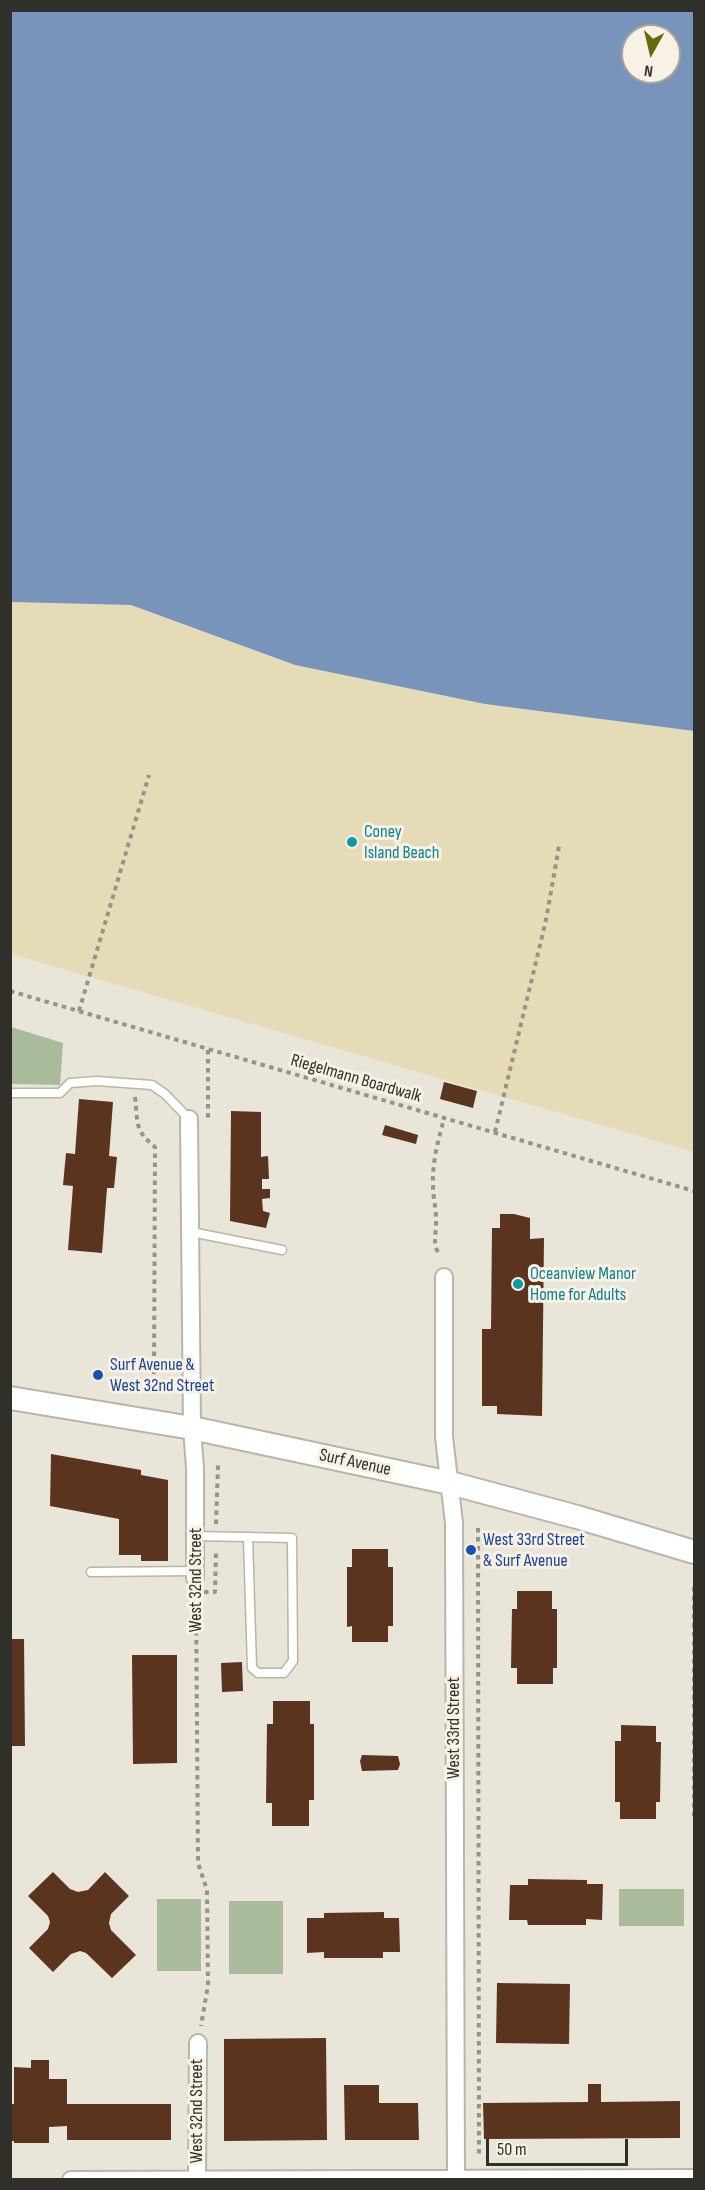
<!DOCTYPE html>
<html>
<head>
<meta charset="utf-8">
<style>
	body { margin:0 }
	#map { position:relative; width:705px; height:2190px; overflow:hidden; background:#e9e5d8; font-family:"Sofia Sans Condensed",sans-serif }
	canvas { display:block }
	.frame { position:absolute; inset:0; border:12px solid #312f2a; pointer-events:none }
	.north { position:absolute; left:621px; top:24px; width:60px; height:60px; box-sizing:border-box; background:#f7f2e5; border:2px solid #a8a49a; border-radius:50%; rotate:188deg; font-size:16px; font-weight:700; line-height:24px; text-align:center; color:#312f2a }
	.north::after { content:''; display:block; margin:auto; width:21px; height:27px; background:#666a0b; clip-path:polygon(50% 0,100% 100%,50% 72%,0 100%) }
	.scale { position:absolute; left:486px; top:2139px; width:142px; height:27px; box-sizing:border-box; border:3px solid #312f2a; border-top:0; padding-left:8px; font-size:18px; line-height:21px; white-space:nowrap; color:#312f2a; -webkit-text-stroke:4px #f7f2e5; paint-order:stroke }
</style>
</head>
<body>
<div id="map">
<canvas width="705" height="2190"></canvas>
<div class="frame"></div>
<div class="north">N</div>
<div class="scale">50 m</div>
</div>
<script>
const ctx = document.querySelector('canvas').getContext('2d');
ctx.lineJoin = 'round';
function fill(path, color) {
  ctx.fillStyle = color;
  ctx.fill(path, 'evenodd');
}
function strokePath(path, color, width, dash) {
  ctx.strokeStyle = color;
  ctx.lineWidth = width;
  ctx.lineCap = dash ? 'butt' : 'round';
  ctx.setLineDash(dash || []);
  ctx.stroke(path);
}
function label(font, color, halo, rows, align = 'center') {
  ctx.font = font + ' "Sofia Sans Condensed",sans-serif';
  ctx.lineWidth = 6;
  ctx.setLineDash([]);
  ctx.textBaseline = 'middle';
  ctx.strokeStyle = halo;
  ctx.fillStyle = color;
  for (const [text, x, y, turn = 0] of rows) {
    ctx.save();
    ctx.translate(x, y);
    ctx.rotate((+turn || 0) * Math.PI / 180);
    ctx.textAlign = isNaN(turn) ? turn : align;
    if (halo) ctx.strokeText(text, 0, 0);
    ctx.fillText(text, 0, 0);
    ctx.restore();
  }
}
fill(new Path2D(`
	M11,1027L63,1043L60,1085L11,1084Z
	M619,1889H684V1926H619Z
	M157,1899H201V1971H157Z
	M229,1901H283V1974H229Z`), '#a9bb9b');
fill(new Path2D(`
	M11,602L131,605L295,665L485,704L694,731V1152L11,954Z`), '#e5dcb7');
fill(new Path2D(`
	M11,10L694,11V731L485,704L295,665L131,605L11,602ZM633,36H669V72H633Z`), '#7994ba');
fill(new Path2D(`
	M444,1082L477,1091L473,1108L440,1099Z
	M79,1099L113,1102L109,1156L117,1157L114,1188H107L102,1253L68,1250L73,1186L63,1185L66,1153L75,1154Z
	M231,1111L261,1112V1157L268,1156L269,1179H262V1189H270V1198L262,1199L263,1211L270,1213L266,1228L230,1221Z
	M385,1125L418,1135L416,1144L382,1135Z
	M500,1214H514L530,1218V1239L544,1238L542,1416L497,1414V1406H482V1329H491L492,1228H500Z
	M51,1454L141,1470V1475L168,1480V1561H141V1555H119V1519L50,1506Z
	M352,1549H388V1567H393V1626H388V1642H352V1626L347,1627V1567H352Z
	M517,1591H552V1609H557V1668H553V1684H517V1668H511L512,1609H517Z
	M10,1639H24L25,1746H10Z
	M132,1655H177V1763L133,1764Z
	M242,1662L243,1691L222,1692L221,1663Z
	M273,1701H310V1724H314V1800H309V1826H272V1803H266L267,1724H273Z
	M621,1725L656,1726V1742H661L660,1802H656V1819H620V1802H615V1741H621Z
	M362,1755L398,1756L400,1764L398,1770L362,1771L360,1761Z
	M53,1872L70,1889L78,1892L88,1890L105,1872L129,1896L111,1914L109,1923L111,1930L136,1955L112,1978L86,1953L80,1951L71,1954L53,1972L29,1948L48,1929L50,1922L48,1916L28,1896Z
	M528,1879L587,1880V1884H603L602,1920L586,1919V1925H528L527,1920H509L510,1885H528Z
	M384,1912V1918H399L400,1952H383V1958H324V1952L307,1953V1918H324V1913Z
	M497,1983L570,1984L569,2044L496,2043Z
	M326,2038L327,2140L224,2141V2039Z
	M31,2060H49V2079H67V2104H171V2140H67V2126L49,2127V2143H14V2141H10V2104H14V2067L31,2068Z
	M588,2084H601V2102L680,2101V2138L484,2139L483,2103L588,2102Z
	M344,2085H379V2103H418L419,2140H345Z`), '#5a341f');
const lane = new Path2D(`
	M10,1093H60L70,1083L97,1081L152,1085L165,1094L189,1119
	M191,1232L282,1250
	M195,1536L292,1538L293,1661L284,1673H258L252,1668L248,1537
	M91,1572L195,1571`);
const street = new Path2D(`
	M189,1119L192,1428L195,1468V1578
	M444,1277V1437L454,1523L456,2180
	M71,2180L694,2178
	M197,2180L198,2043`);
const secondary = new Path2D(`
	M10,1398L192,1428L450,1483L577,1517L694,1552`);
strokePath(lane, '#b9b5a8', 11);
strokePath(street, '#b9b5a8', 20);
strokePath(secondary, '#b9b5a8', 26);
strokePath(new Path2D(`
	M10,991L694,1191
	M79,1011L149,775
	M208,1050V1118
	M135,1097C138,1123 134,1130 155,1147L154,1377
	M495,1132L546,920L559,846
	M438,1252C432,1243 437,1230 436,1219C436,1208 433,1197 433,1186C432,1162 438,1141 444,1119
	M216,1524L218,1465
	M478,1528L479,2158
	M694,1587V1816
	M204,1592H215L216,1550
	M196,1595L198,1863L207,1890L208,1985L201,2026`), '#96938a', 4, [4.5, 4.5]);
strokePath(lane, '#fff', 8);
strokePath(street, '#fff', 16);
strokePath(secondary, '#fff', 22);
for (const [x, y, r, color] of [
	[352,842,6,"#0f9aa8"],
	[518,1284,6,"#0f9aa8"],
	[98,1375,6,"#1a4fb4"],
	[471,1550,6,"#1a4fb4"]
]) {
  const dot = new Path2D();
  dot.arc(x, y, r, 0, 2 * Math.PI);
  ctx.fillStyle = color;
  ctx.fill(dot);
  strokePath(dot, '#f7f2e5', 2);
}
label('18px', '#0d838f', '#f7f2e5', [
	["Coney",364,832],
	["Island Beach",364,853],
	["Oceanview Manor",530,1274],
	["Home for Adults",530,1295]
], 'left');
label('18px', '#312f2a', '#f7f2e5', [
	["Riegelmann Boardwalk",356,1079,16],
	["Surf Avenue",355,1463,12],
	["West 32nd Street",196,1580,-90],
	["West 33rd Street",454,1728,-90],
	["West 32nd Street",197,2111,-90]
]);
label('18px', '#164399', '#f7f2e5', [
	["Surf Avenue &",110,1365],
	["West 32nd Street",110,1386],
	["West 33rd Street",483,1540],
	["& Surf Avenue",483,1561]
], 'left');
</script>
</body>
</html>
